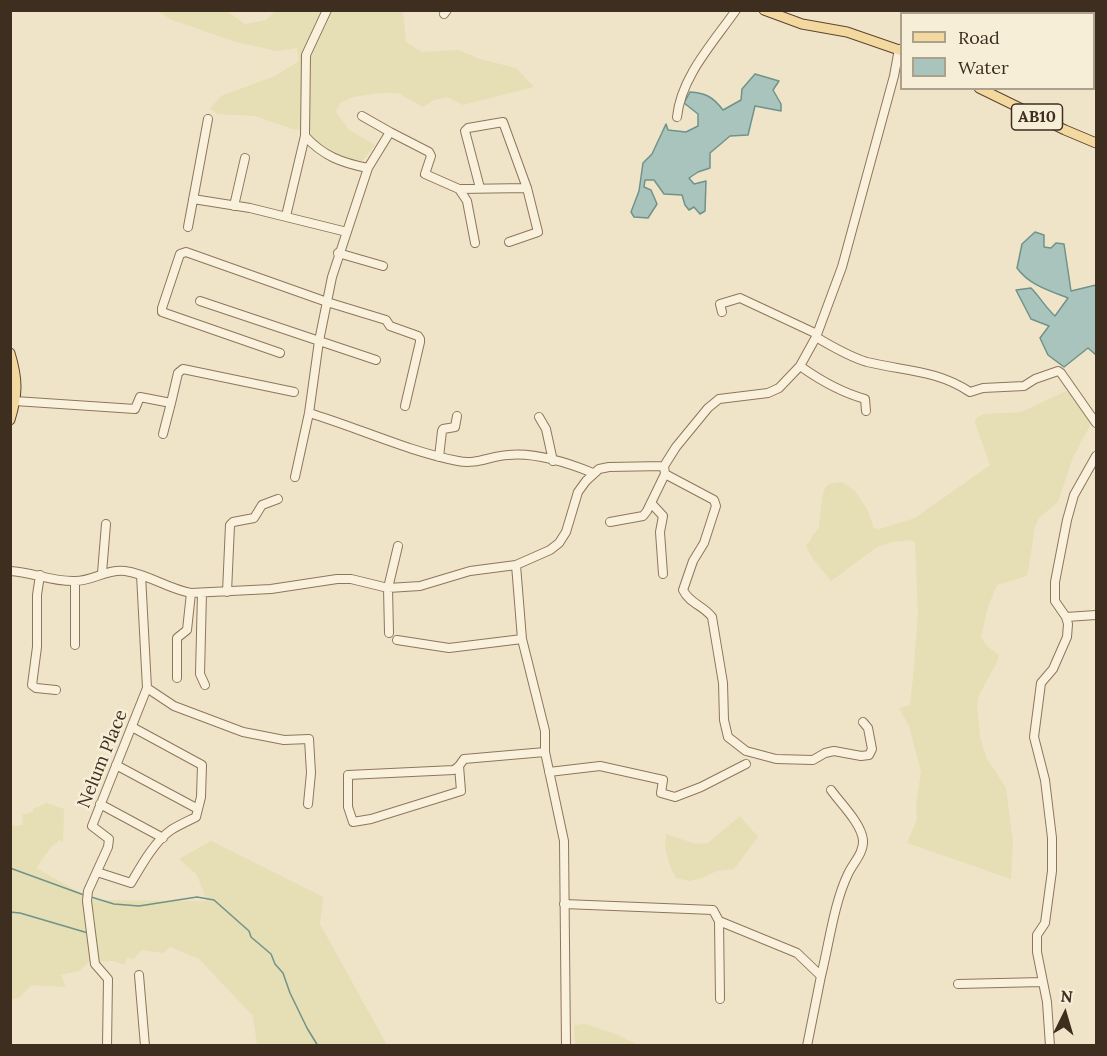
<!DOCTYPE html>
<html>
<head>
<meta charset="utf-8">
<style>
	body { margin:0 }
	#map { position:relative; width:1107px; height:1056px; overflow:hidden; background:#f0e4c8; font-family:Lora,serif }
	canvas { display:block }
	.frame { position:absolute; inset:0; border:12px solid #3d2e20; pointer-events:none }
	.legend { position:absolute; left:900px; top:12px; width:195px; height:78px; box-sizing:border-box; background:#f7eed8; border:2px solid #ada18e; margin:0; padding:8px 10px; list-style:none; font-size:18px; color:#3d2e20 }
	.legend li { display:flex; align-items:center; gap:12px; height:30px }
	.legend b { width:30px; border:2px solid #ada18e }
	.north { position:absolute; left:1035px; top:984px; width:60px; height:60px; -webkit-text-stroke:4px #f7eed8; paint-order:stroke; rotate:5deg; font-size:16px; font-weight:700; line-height:24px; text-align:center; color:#3d2e20 }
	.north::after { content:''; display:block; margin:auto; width:21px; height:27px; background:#3d2e20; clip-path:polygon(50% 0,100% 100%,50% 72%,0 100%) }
</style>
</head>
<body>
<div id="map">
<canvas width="1107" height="1056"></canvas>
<div class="frame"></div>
<ul class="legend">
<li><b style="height:8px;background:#f3d9a0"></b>Road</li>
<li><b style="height:16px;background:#a9c4bc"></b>Water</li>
</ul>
<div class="north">N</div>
</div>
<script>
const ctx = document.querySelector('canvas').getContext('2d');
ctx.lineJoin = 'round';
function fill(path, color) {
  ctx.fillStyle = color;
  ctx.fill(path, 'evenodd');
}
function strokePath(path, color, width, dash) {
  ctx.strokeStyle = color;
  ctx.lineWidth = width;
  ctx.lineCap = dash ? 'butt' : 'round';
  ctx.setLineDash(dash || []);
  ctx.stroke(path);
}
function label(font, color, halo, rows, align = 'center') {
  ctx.font = font + ' Lora,serif';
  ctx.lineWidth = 5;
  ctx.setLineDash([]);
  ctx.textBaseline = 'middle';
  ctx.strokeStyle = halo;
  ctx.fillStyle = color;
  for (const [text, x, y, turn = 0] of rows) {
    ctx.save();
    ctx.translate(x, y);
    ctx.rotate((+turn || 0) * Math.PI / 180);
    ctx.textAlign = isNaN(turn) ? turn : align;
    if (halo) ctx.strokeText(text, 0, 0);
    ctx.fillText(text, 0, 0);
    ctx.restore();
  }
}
fill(new Path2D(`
	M157,11H227L245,24L266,20L275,11H403L406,42L422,52L458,50L480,59L516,68L534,87L463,105L447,97L434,100L423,107L398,93H380L353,97L340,103L336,112L349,130L375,145L362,161L344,157L321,146L311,135V131L292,129L255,116L218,114L210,109L221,96L275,76L299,61L297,48L277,51L236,42L172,20Z
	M1066,391L1071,393L1092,422L1073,457L1058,502L1039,518L1035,527L1028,572L1026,576L997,585L988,607L981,637L987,646L999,655L998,660L978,697L977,707L980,737L986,757L1006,788L1013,842L1011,879L907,843L917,820L916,805L921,772L909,726L899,708L910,705L913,677L918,614L915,543L911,540L892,542L877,547L831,581L813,559L806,546L819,527L822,497L825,488L829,484L842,482L855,491L867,509L874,528L879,529L915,518L990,465L975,423L976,418L984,414L1021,412Z
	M47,803L64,809L63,843L60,840L52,846L36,868L93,900L207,901L197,875L179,859L211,841L323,897L320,924L387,1045H257L253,1016L199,959L170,947L163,953L142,950L134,959L127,958L125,965L113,961L89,962L79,971L61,975L66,987L32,985L19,998L11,999L10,817L13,826L23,825L22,815L33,812V809Z
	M740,816L758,837L734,869L717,871L702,878L689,881L676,878L670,866L665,848L666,834L696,844L708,843Z
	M585,1024L615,1034L638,1045H575L574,1025Z`), '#e6deb5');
const water = new Path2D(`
	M993,11H1096V67L1094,64V14H1001Z
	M755,74L779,81L773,90L781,104V111L755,106L748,135L730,136L710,153V168L698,172L689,178L694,184L706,181L705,211L700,214L694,207L689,210L685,205L682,195L664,194L654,180H645L644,187L651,190L657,204L648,218L634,217L631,212L639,191L643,163L652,154L666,124L668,130L686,132L698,126V114L684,103L690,92C706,93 713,97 723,110L741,100L742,89Z
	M1035,232L1044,235V247L1051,248L1056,243L1064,244L1071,291L1096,285V355L1088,348L1064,367L1048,355L1040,338L1049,326L1031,319L1016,290L1031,288C1040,297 1045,307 1055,316L1068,298C1050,291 1029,285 1017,268L1022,244Z`);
fill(water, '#a9c4bc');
strokePath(water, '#6f938a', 1.5);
strokePath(new Path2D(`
	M10,868L84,895
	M91,897L114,904L139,906L197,897L214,900L249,931L251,937L271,954L275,964L283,973L290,993L307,1028L318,1046
	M10,912L20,913L88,933`), '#6f938a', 1.5);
const minor = new Path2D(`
	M327,10L306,55L305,136C323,156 342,163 368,168L390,132L429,152L431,156L425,174L459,189L527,188L503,122L468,128L465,131L480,188
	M444,14L447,10
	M362,116L390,132
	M677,117C681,77 713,43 736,10
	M459,189L467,201L475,243
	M193,199L250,208L347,232
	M234,206L245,158
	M286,216L305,136
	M188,227L208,119
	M509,242L538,232L527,188
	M338,253L383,266
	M200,301L376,360
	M722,312L720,304L740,298L817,334
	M816,337C831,346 850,357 867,362C904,371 937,370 970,392L983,388L1024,386L1035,379L1058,371L1061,373L1096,423
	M280,353L162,312V308L180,254L186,252L327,302L386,320L390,326L418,336L420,339V342L405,406
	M800,366C821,381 840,392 865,399L866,411
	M15,401L135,409L140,397L171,403L178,373L183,369L294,392
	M309,413C359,428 407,451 458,461C476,465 490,456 508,455C534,452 569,463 593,473
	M539,417L546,429L553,461
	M163,434L171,403
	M439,457L442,431L443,429L455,427L457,416
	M664,466L665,474L714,500L716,506L704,543L693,561L683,590C689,603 704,606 712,617L723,683L724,720L728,737L746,751L776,759L813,760L825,753L834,751L861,756L869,755L872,749L868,728L863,722
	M295,477L309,413L319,341L332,277L368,168
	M651,503L663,516L660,532L663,574
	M610,522L643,516L647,511L665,474
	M516,565L522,639L545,731V752L564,841L566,1046
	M10,571C32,572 53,582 75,581C93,581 106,569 125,571C148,574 168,589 191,593L271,589L337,579H351L388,588L420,586L470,571L516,565L550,550L559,543L566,532L578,492L586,481L599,469L609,467L664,466L676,447L708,408L719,399L768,393L779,388L800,366L816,337L842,267L894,76L899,49
	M102,573L106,524
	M40,575L37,595V647L32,685L36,688L56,690
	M227,592L230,525L233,522L254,518L262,505L278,499
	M202,593L200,674L205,685
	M1066,617L1096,615
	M389,633L388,588L398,546
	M397,640L449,648L522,639
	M75,645V581
	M177,678V638L187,630L191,593
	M147,688L174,706L243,732L284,740L309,739L311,773L308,804
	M116,765L198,809
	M459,766L461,791L371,819L353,822L348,807V775L454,770L459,766L464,759L545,752
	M549,772L600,766L663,780L661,793L675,797L701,787L746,764
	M100,804L163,838
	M97,872L131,883C141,866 154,842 171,830C179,825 188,821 196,817L201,797L202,765L132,727
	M564,904L713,910L719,921L720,999
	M719,921L797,953L821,976L807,1046
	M139,975L145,1046
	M821,976C829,944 834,903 848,874C853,863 864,853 863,840C861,823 841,804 831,790
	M958,984L1042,982
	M107,1046L108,979L95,964L87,901L88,891L108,847L109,839L92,826L147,688L141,575
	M1050,1046L1047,1002L1037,952V935L1045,923L1052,871V838L1045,780L1034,737L1041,683L1053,669L1067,637L1068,624L1066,617L1055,601V582L1067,520L1074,495L1096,456`);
const major = new Path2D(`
	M764,10L802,24L847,32L902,51
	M979,88L1065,130L1096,143
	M10,353C18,379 18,394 10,420`);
strokePath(minor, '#8d765c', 10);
strokePath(major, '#5b4430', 11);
strokePath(minor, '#faf1dc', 8);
strokePath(major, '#f3d9a0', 9);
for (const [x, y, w] of [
	[1037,117,51]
]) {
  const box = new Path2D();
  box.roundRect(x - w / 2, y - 13, w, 26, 4.5);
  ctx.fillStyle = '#f7eed8';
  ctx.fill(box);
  strokePath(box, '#3d2e20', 1.5);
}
label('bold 16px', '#3d2e20', null, [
	["AB10",1037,117]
]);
label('18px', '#3d2e20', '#f7eed8', [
	["Nelum Place",103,759,-68]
]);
</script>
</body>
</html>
